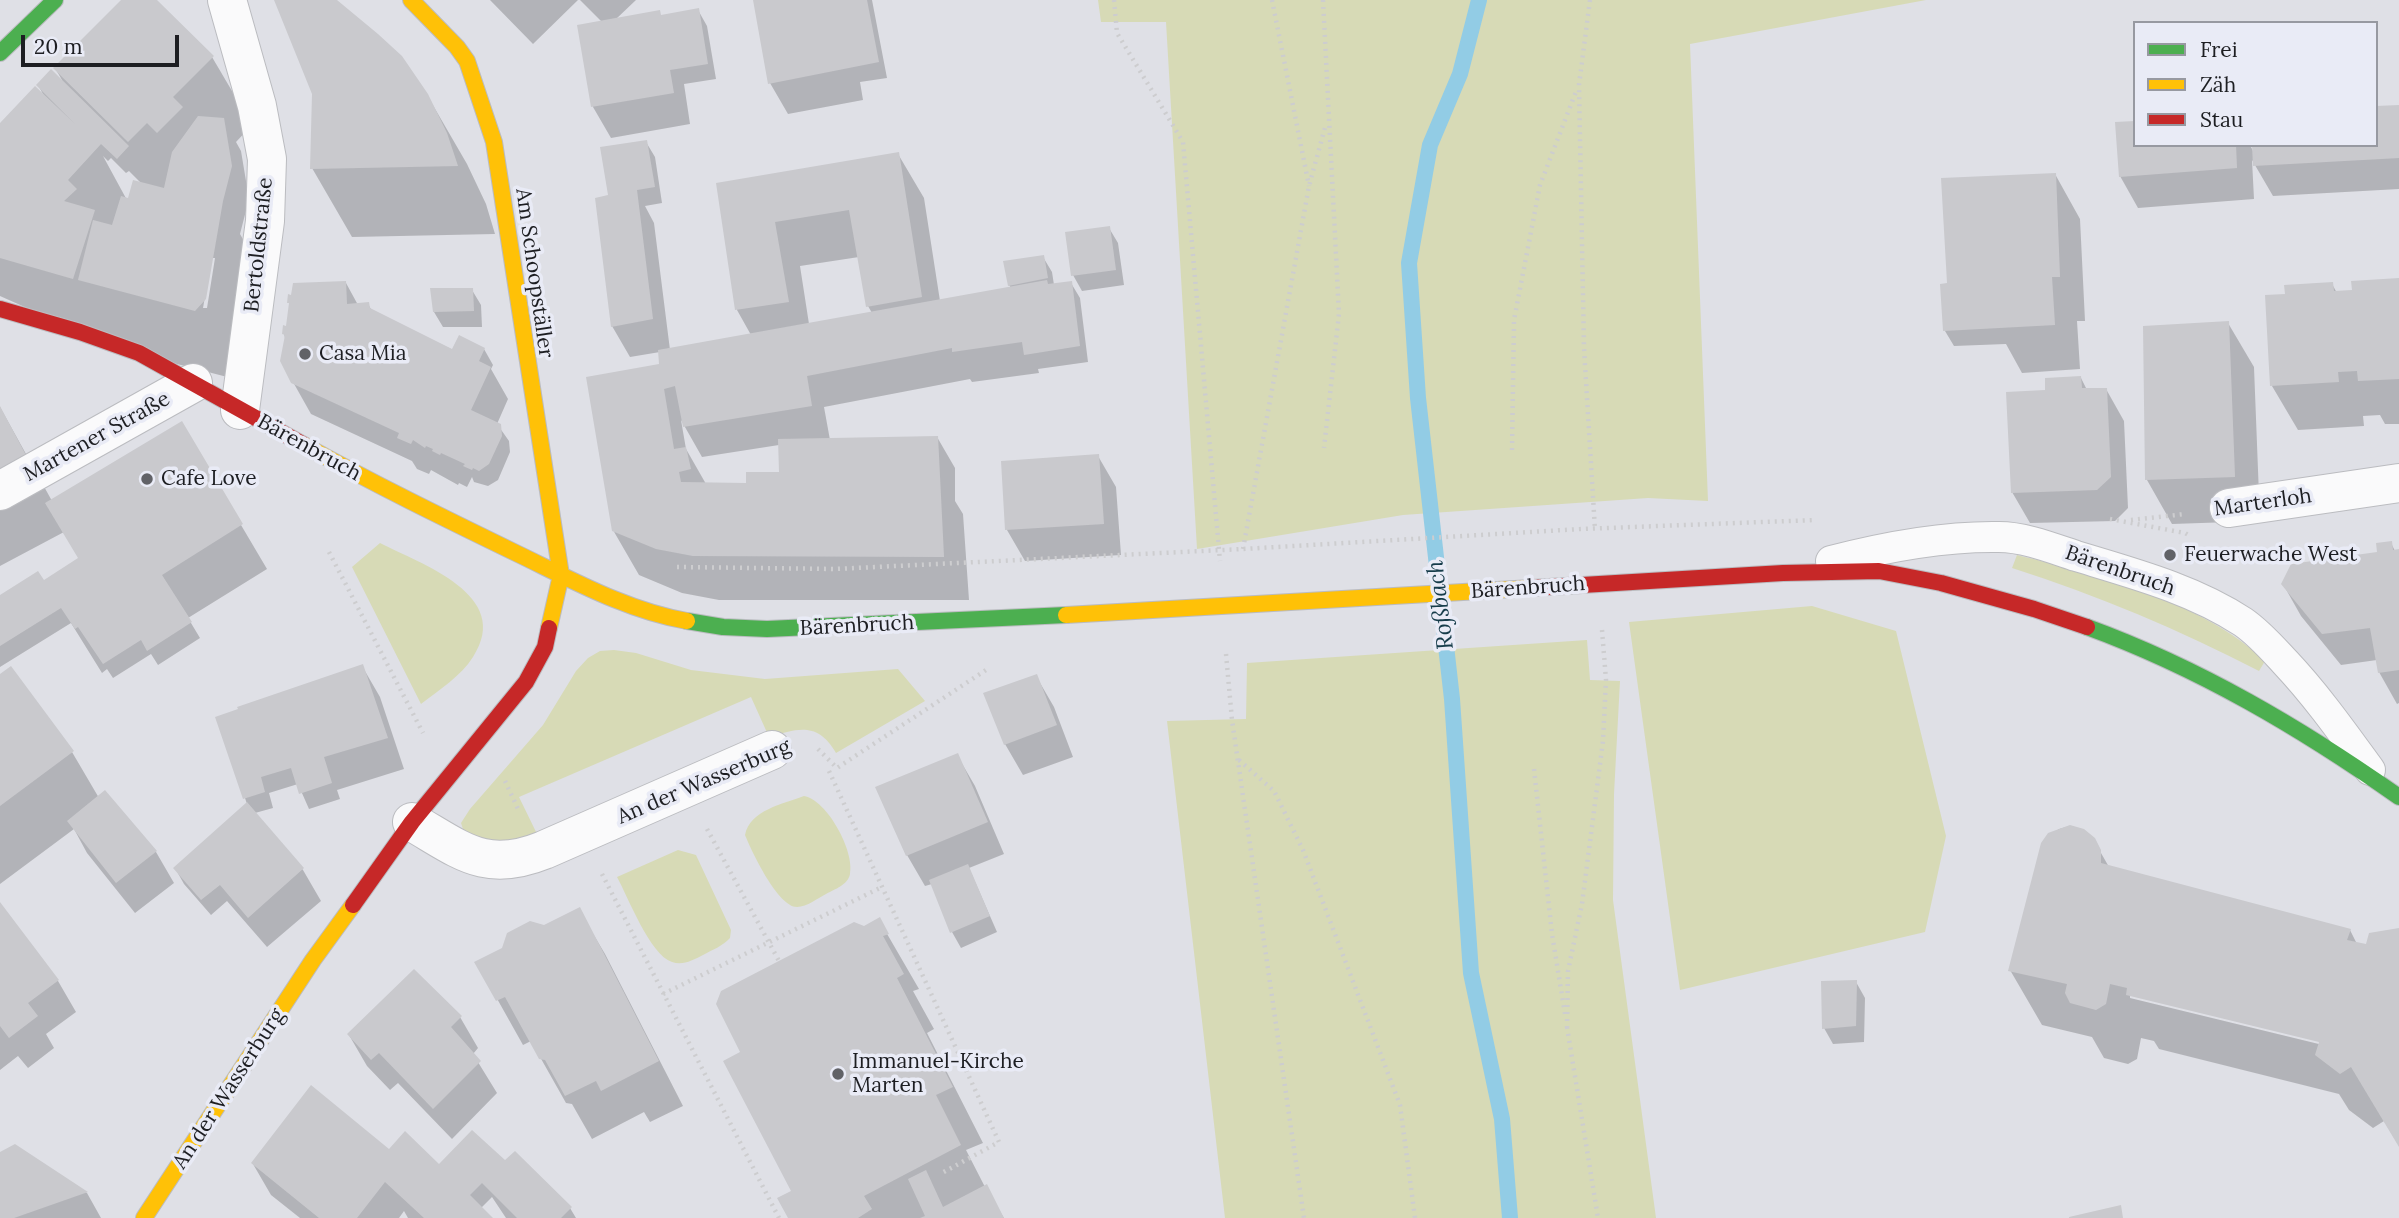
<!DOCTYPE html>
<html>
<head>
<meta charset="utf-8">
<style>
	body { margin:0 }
	#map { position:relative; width:2399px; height:1218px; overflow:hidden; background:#dfe0e6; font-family:Lora,serif }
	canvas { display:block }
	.legend { position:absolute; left:2133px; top:21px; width:245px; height:126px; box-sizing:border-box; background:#e9ebf6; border:2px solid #9799a1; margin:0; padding:9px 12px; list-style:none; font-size:21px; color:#1d1e22 }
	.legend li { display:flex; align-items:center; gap:14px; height:35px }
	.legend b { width:35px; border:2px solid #9799a1 }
	.scale { position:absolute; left:21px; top:35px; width:158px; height:32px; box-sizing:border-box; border:4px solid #1d1e22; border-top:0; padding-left:9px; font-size:21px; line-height:24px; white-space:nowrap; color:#1d1e22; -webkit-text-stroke:5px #e9ebf6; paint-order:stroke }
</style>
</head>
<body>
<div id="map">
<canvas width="2399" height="1218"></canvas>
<ul class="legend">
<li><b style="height:9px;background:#4caf50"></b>Frei</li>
<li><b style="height:9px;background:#ffc107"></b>Zäh</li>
<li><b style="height:9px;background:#c62828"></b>Stau</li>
</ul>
<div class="scale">20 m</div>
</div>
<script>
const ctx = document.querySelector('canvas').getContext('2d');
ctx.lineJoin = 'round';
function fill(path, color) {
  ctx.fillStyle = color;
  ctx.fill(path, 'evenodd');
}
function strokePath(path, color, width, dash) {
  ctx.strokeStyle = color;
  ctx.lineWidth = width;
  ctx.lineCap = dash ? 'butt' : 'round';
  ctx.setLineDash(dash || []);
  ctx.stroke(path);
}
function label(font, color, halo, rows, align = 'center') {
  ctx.font = font + ' Lora,serif';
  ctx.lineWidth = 7;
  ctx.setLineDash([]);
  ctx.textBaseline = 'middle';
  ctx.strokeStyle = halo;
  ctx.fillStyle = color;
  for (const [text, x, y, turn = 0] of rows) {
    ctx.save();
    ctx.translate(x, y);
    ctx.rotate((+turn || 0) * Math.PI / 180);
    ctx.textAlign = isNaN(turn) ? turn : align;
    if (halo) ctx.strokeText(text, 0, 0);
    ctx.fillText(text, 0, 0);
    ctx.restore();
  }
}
fill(new Path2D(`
	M1098,0H1926L1690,44L1708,501L1648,498L1403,515L1197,549L1166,22H1101Z
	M380,543C421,564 514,595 473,657C461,676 439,690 421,704L352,567Z
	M2017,555C2098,575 2203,602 2265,661L2259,671C2180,630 2097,595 2012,568Z
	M1812,606L1896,631L1946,836L1925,932L1680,990L1629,622Z
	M1587,640L1590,680L1620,681L1614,794L1613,900L1656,1218H1225L1167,721L1246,719L1247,663Z
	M614,650L636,653L691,670L765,679L898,669L925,701L836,753C818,722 799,728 769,737L751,697L519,797L538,836C508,844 491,846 463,829L461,823L470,809L543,725L576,671L588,658L600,651Z
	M804,796C827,800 855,851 850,874C848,885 835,889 826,894C818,898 807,907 797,907C778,907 752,852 745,835C750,810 783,804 804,796Z
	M678,850L696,855L731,930L730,938C723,946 712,950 703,955C693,960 683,966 672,962C650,955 628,897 617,877Z`), '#d7dab6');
fill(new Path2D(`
	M123,0H155L212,57L252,125L236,142L241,151L249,199L240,234L261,271L235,379L119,349L0,296V126L44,96L38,85L62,80L55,68ZM103,156L108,161L111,158L126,173L129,171L142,184L128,202ZM212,258H215L207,308H203Z
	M276,0H333L427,95L467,164L486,204L495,234L352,237L312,168L314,94Z
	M490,0H578L533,44Z
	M580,0H636L615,20L662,17L698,10L707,26L716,79L684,84L690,124L611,138L593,107L602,22Z
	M754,0H872L887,78L860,82L863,100L788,114L770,83Z
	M2399,107V189L2273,196L2252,160L2254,199L2138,208L2120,176L2135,145H2250L2254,153L2376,145Z
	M646,142L655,157L662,203L645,206L654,223L670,350L751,335L737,310L718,185L898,154L924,198L940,301L1011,288L1009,285L1043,257L1052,272L1054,285L1071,283L1080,298L1088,362L1038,369L1039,373L972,382L970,379L824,407L830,440L937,437L955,468V501L963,514L969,600H719L682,593L639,575L613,530L663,373L660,352L630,357L612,326L611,197ZM859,257L868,306L872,313L809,324L800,266ZM681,420L702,457L779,445L782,473L748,485L706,484L686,449Z
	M2055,174L2080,219L2085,321H2077L2080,369L2022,373L2006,344L1954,346L1945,331L1951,286Z
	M1109,228L1118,243L1124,285L1082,291L1073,275Z
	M2399,279V424H2385L2380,415L2363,416L2364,426L2298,430L2272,386L2287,296L2332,284L2337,293L2354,292Z
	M346,283L358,305L368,304L372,311L453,350L484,349L493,365L491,369L508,399L497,424L509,441L510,452L498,480L488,486L474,482L472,477L467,487L459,483L458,485L431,470L429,474L417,469L412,461L311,414L293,382L284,333L288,328L290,296Z
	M472,290L481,305L482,327H443L434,312Z
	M2228,323L2254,367L2260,521L2172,524L2147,480L2145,327Z
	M2081,378L2087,390L2106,389L2124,421L2128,508L2115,521L2030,523L2012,492L2047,392Z
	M0,407L52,501L241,525L267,569L188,618L200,638L158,665L151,654L113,678L107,669L102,673L71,623L0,667V597L44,583L80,559L64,532L0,566Z
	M1098,456L1116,487L1121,555L1025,561L1007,530L1003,463Z
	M2391,543L2395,551L2399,550V703L2397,704L2379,672L2377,660L2341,665L2301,616L2283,584L2379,553Z
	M362,666L380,697L404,769L337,790L340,799L309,809L298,784L269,793L273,808L255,813L303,870L321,901L267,947L227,901L211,915L184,884L175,868L247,804L218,718Z
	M0,676L72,752L99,798L156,852L174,883L135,913L87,853L74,829L0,884Z
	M1036,676L1054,707L1073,757L1023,775L1005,744Z
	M957,755L975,786L1004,854L969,868L997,932L961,948L952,932L932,884L925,886L907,855L877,788Z
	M2070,826L2093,839L2109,867L2350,930L2357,944L2367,946L2399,930V1146L2384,1121L2373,1128L2349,1110L2339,1094L2159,1049L2154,1041L2141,1038L2137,1059L2128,1064L2104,1058L2092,1037L2042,1025L2010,970L2045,839L2059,829ZM2130,994L2327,1043V1046L2130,998Z
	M0,905L58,981L76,1012L46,1034L54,1048L28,1068L18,1056L0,1070Z
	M579,910L605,954L683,1106L650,1122L644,1112L592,1139L572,1104L566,1103L531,1041L523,1045L477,963Z
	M879,920L919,989L913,991L934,1029L927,1033L983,1143L966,1150L985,1187L1004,1218H790L793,1192L743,1052L864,928Z
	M1856,982L1865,998L1864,1042L1833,1044L1824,1028Z
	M460,1017L478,1048L473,1054L497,1093L452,1139L398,1083L390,1090L367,1066L349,1035Z
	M15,1146L87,1193L101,1218H0V1154Z
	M390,1151L444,1172L503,1161L570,1208L576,1218H506L492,1197L481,1208L490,1218H408L404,1211L399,1218H300L271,1195L253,1164Z`), '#0003');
strokePath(new Path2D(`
	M1479,0L1460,74L1430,145L1409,263L1418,398L1452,699L1471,973L1502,1119L1510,1218`), '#92cce5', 16);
fill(new Path2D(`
	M121,0H157L214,56L173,97L183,107L157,133L147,123L128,142L53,68Z
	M274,0H337L378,34L402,56L428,94L447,133L458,166L310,169L312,94Z
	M753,0H867L879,62L768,84Z
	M699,8L708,64L670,70L674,93L591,107L577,25L660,10L661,15Z
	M51,69L129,146L117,159L101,144L68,180L77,189L64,201L95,210L73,279L0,258V123L35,86L75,124L36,85Z
	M2399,105V158L2253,166L2252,145H2376V106Z
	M198,116L224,118L232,166L223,201L206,299L195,311L78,280L93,220L112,225L121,196L128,198L133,180L164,188L172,152Z
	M2135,121V145H2236L2237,168L2119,177L2115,122Z
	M647,140L655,187L637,190L653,319L611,327L595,198L608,195L600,147Z
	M899,152L922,297L866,307L849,210L775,222L789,302L735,310L716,183Z
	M2056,173L2060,277H2052L2055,325L1943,331L1940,284L1947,283L1941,178Z
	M1110,226L1116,270L1071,276L1065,232Z
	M1044,255L1048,278L1008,286L1003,261Z
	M2399,278V379L2358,381L2357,371L2338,372L2339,382L2270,386L2265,295L2285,294L2284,285L2333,282L2334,291L2352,290L2351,281Z
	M1047,280L1048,284L1072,281L1080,346L1024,355L1022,342L952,352V348L807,376L812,406L683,427L675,386L664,389L674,449L686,447L691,469L679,472L681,482L746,483V472H779L778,439L938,436L944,557L693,556L656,549L612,531L586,377L659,364L658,350Z
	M346,281L347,304L369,302L370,308L452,349L459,335L485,348L479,361L491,367L471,410L501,424L502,436L489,464L479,471L473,468L472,470L463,466L465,464L441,453L440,455L432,451L433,449L426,446L425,448L413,440L411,444L397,438L399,433L291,383L280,361L285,335L282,334L283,325L286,326L289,303H287L288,294L291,295L293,283Z
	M430,288H473L474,311L433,312Z
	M2229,321L2235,477L2145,480L2143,326Z
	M2081,376L2082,388H2107L2111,477L2097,490L2011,493L2006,392L2045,390V378Z
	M0,406L29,461L0,477Z
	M182,421L243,524L162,575L192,622L147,651L141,640L103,664L78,627L75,629L61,608L0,646V595L38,571L44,580L78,558L45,503Z
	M1099,454L1104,524L1005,530L1001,461Z
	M2392,541L2393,550L2399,549V670L2378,673L2370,628L2322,634L2281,584L2291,564L2377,552L2376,543Z
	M363,664L388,738L324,757L332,783L299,794L291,768L261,777L265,792L243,799L215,717L238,709L237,707Z
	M11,666L74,751L0,806V674Z
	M1037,674L1057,725L1004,745L983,693Z
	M958,753L988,822L906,856L875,787Z
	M105,790L157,851L116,883L67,821Z
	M247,802L304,868L248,918L220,885L201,900L173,868Z
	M2070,825L2084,829L2095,838L2101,850V863L2351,929L2347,940L2366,944L2369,933L2399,928V1147L2351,1067L2340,1074L2315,1055L2319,1042L2126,995L2127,988L2110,984L2106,1004L2096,1010L2070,1003L2065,993L2067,984L2008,971L2041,843L2048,833Z
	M968,864L990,916L950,933L929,880Z
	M0,902L59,980L28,1003L38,1016L9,1038L0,1026Z
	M580,907L659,1061L601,1091L596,1081L565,1096L545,1060L539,1059L505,997L496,1001L474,962L502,948L507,933L530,921L544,925Z
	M880,917L889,934L883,936L904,974L897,978L953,1087L936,1095L961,1145L864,1196L872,1209L858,1218H788L777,1198L791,1191L723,1061L740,1052L716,1004L721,991L854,922L864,926Z
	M414,969L462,1016L451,1027L481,1061L433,1109L379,1053L371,1060L347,1034Z
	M1857,980L1856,1026L1822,1029L1821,981Z
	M311,1085L389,1149L405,1131L439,1164L472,1130L505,1160L515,1151L572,1207L561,1218H517L482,1183L470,1195L493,1218H424L385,1182L357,1218H319L251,1163Z
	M15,1144L88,1192L14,1218H0V1152Z
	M926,1170L943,1207L987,1184L1004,1218H920L925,1216L908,1179Z
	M2121,1205L2123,1218H2069V1217Z`), '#c9c9cd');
const lane = new Path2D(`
	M1831,561C1885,547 1943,536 1999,537C2024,537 2052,548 2076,556C2132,573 2193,589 2243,622C2259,633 2272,648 2285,662C2317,696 2343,733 2370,770`);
const street = new Path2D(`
	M227,0L257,106L267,159L265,221L240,410
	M0,491L193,383
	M2229,508L2399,483
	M412,822C461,850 485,874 544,850L772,750`);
const fast = new Path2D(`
	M0,53L55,0
	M687,621L723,627L767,629L1066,615
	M2087,627C2199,668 2301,728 2399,797`);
const slow = new Path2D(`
	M411,0L457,47L467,61L494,142L561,575L549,628
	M304,445C374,484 446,519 518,554C572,580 628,611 687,621
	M1066,615L1532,588
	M144,1218L313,960L353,905`);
const jam = new Path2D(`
	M0,309L80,332L139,353L304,445
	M1532,588L1783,573L1879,571L1941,583L2034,609L2087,627
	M353,905L412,822L526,682L545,647L549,628`);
strokePath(lane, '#bbbcc0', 32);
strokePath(street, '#bbbcc0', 40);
strokePath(fast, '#bbbcc0', 18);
strokePath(slow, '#bbbcc0', 18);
strokePath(jam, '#bbbcc0', 18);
strokePath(new Path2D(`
	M1114,0L1117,33L1183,142L1220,561
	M1272,0L1309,186
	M1323,0L1339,314L1324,448
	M1590,0L1579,85L1584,348L1595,530
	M1512,450L1514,320L1540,185L1577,89
	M2110,519L2185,533L2190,536
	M2131,520L2185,514
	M1243,549L1309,186L1326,124
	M329,552L423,733
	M677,567L835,569L1243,549L1581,529L1815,520
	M1226,654L1232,720L1304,1218
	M818,749L837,768L989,668
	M1239,760L1274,791L1303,850L1400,1105L1415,1218
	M1534,769L1552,934L1565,1014
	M829,771L999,1142L942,1173
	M505,781L519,811
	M707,829L779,961
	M602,874L779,1218
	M663,994L882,887
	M1567,1027L1598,1218
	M1567,1028L1568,971L1582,904L1603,741L1606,680L1602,630`), '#cdcdcf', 4.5, [2, 5]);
strokePath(lane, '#fafafb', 30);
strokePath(street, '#fafafb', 38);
strokePath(fast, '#4caf50', 16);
strokePath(slow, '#ffc107', 16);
strokePath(jam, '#c62828', 16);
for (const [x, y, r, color] of [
	[305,354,7,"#616267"],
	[147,479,7,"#616267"],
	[2170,555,7,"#616267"],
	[838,1074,7,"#616267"]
]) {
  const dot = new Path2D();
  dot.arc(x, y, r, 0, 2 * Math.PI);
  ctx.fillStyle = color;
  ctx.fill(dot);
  strokePath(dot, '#e9ebf6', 2.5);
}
label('21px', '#1d1e22', '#e9ebf6', [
	["Bertoldstraße",259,245,-84],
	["Am Schoopställer",534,273,82],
	["Martener Straße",97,437,-29],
	["Bärenbruch",309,448,29],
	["Marterloh",2263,503,-8],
	["Bärenbruch",2120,571,19],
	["Bärenbruch",1528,588,-4],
	["Bärenbruch",857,626,-3],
	["An der Wasserburg",704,782,-23],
	["An der Wasserburg",229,1089,-57]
]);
label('21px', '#1d1e22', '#e9ebf6', [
	["Casa Mia",319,354],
	["Cafe Love",161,479],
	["Feuerwache West",2184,555],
	["Immanuel-Kirche",852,1062],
	["Marten",852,1086]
], 'left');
label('italic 23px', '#163c4a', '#e9ebf6', [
	["Roßbach",1441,605,-97]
]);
</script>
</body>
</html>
